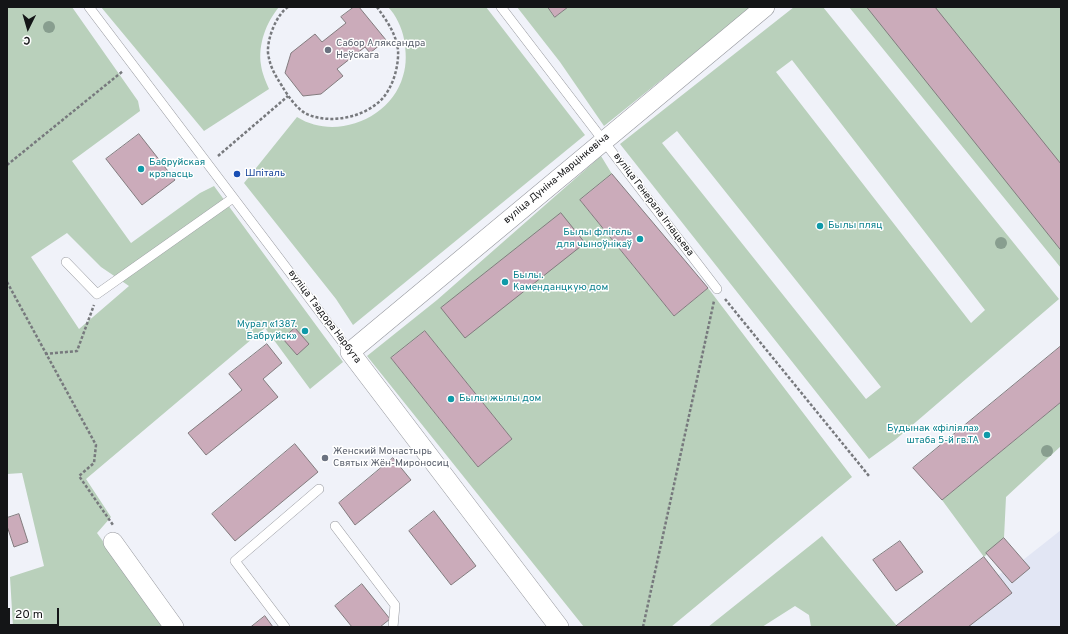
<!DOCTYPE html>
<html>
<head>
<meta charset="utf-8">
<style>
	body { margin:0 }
	#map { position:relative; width:1068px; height:634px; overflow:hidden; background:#f0f2f9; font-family:Overpass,sans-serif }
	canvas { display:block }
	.frame { position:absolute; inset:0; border:8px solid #141517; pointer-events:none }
	.north { position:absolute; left:8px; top:8px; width:40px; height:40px; -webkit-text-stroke:3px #fff; paint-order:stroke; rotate:185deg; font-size:11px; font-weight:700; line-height:16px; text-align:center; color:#141517 }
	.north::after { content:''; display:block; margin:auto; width:14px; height:18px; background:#141517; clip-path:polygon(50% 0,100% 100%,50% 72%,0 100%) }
	.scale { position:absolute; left:8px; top:608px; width:51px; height:18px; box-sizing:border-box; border:2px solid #141517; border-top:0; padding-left:5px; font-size:12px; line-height:14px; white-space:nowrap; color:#141517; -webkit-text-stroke:3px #fff; paint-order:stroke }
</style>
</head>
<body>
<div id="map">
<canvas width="1068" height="634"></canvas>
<div class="frame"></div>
<div class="north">С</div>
<div class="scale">20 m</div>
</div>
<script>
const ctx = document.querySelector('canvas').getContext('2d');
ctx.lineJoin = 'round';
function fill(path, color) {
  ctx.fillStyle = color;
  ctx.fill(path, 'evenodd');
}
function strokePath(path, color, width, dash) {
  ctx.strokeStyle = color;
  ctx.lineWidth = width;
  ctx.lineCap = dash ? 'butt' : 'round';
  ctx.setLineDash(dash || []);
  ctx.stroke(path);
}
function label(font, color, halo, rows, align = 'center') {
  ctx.font = font + ' Overpass,sans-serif';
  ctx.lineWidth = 3;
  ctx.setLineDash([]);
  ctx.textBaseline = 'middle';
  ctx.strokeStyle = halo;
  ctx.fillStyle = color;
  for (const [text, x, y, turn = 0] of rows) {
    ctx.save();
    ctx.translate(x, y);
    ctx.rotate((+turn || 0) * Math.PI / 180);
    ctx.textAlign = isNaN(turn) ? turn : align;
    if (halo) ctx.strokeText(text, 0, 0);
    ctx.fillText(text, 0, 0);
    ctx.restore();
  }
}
fill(new Path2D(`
	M1061,530V627H895L984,557L998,575L1023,560Z`), '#e2e6f4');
fill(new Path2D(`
	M7,7H72L138,101L140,111L72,161L131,243L200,193L214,186L343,362L310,389L265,328L86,479L111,517L97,533L165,627H13L10,577L44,566L22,473L7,474ZM67,233L101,267L129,286L79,329L31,257Z
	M101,7H279C266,23 258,44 261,65C262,73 266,82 269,89L204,131Z
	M388,7H486L585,135L353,325L336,299L244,183L297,117C335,141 391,119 403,76C407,64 406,51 404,39C402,28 396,15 388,7Z
	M517,7H548L555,17L568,7H752L604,126L560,62Z
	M794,7H823L1059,299L895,440L869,459L620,144ZM792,60L985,310L971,323L776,72ZM677,131L881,387L866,399L662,143Z
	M849,7H1061V268Z
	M601,156L612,174L580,200L674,316L708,288L852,477L671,627H584L367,356L437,300ZM425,331L512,439L478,467L391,358Z
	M1061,402V446L1006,497L1004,538L984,557L942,500Z
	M822,536L897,626L811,627L809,615L795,606L762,627H708Z`), '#b9d0bb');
const building = new Path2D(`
	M354,7H359L386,40L370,53L365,47L337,69L343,76L321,94L303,96L285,73L291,53L315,34L322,42L346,23L341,17Z
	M548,7H568L555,17Z
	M867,7H935L1061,164V250Z
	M139,134L175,180L142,205L106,159Z
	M612,174L708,288L674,316L580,200Z
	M561,213L585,243L465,338L441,308Z
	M295,328L309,344L297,355L283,339Z
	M425,331L512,439L478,467L391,358Z
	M267,344L282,363L263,379L278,397L206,455L188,433L242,390L229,374Z
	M1061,346V402L942,500L913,468Z
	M295,444L318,472L235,541L212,514Z
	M393,458L411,480L355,525L339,503Z
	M434,511L476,566L451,585L409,531Z
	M19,514L28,542L14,547L7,526V518Z
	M1004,538L1030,568L1012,583L986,553Z
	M900,541L923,572L896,591L873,560Z
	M984,557L1012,593L968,627H895Z
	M362,584L390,619L380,627H352L335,606Z
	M265,616L273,627H251Z`);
fill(building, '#cbabba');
strokePath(building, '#827b7e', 1);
const service = new Path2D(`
	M89,7L350,352
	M501,7L717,289
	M66,262L97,294L233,198
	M335,526L395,605L393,627
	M285,627L235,561L319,489`);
const minor = new Path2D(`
	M113,542L174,627
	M559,627L350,352L765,7`);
strokePath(service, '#95979d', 10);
strokePath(minor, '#95979d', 20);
strokePath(new Path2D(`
	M288,7C276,15 267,39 268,53C270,67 275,75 282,86C288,96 298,111 309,115C332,124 365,117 382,99C393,87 399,66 398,50C396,33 386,20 377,7
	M218,156L288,96
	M7,165L123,71
	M7,282L96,445L94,463L79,476L113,525
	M725,299L869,476
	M45,354L77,351L94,305
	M643,627L714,301`), '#77797d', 2.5, [3, 2]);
strokePath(service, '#fff', 9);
strokePath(minor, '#fff', 19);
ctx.fillStyle = '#889e8f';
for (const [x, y] of [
	[49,27],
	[1001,243],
	[1047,451]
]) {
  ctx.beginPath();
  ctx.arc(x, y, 6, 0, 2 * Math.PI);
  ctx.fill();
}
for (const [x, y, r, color] of [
	[328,50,4,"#6b7280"],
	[141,169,4,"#0f9aa8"],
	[237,174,4,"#1a4fb4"],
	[820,226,4,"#0f9aa8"],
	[640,239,4,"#0f9aa8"],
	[505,282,4,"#0f9aa8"],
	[305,331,4,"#0f9aa8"],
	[451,399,4,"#0f9aa8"],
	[987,435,4,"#0f9aa8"],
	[325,458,4,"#6b7280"]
]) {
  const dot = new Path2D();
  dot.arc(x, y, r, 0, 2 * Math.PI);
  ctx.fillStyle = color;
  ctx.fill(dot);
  strokePath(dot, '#fff', 1.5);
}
label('10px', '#5b616d', '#fff', [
	["Сабор Аляксандра",336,44],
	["Неўскага",336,56],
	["Женский Монастырь",333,452],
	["Святых Жён-Мироносиц",333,464]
], 'left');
label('10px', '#0d838f', '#fff', [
	["Бабруйская",149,163],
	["крэпасць",149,175],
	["Былы пляц",828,226],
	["Былы флігель",632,233,"right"],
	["для чыноўнікаў",632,245,"right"],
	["Былы.",513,276],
	["Каменданцкую дом",513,288],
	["Мурал «1387.",297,325,"right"],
	["Бабруйск»",297,337,"right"],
	["Былы жылы дом",459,399],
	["Будынак «філіяла»",979,429,"right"],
	["штаба 5-й гв.ТА",979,441,"right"]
], 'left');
label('10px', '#164399', '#fff', [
	["Шпіталь",245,174]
], 'left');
label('10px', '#141517', '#fff', [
	["вуліца Дуніна-Марцінкевіча",557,179,-40],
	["вуліца Генерала Ігнацьева",653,205,53],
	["вуліца Тэадора Нарбута",324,317,53]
]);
</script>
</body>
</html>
